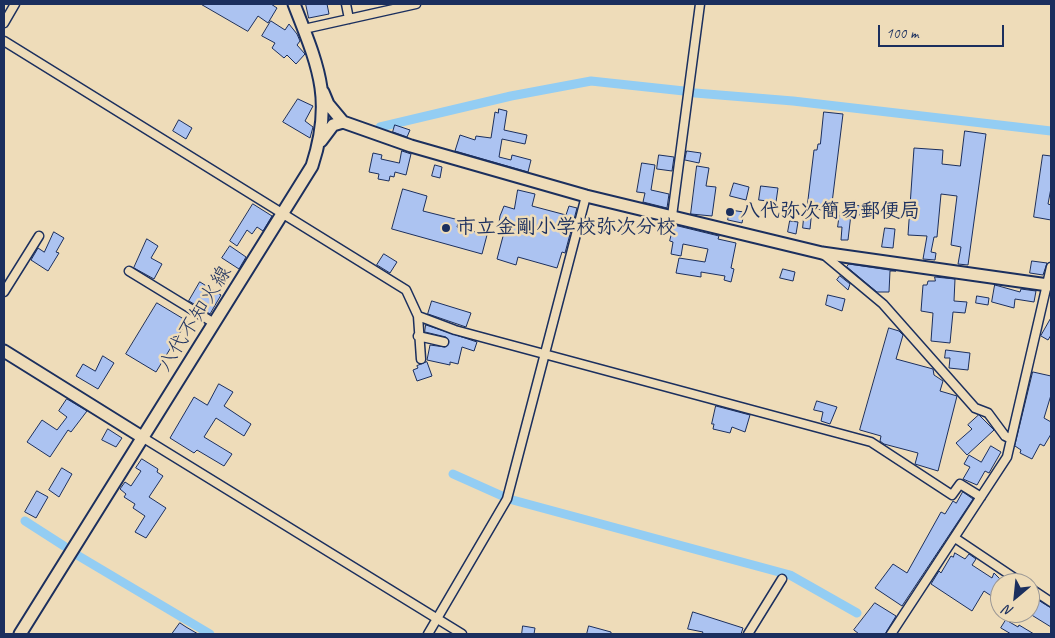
<!DOCTYPE html>
<html>
<head>
<meta charset="utf-8">
<style>
	body { margin:0 }
	#map { position:relative; width:1055px; height:638px; overflow:hidden; background:#eedcb9; font-family:Caveat,sans-serif }
	canvas { display:block }
	.frame { position:absolute; inset:0; border:5px solid #1b2f5e; pointer-events:none }
	.north { position:absolute; left:990px; top:573px; width:50px; height:50px; box-sizing:border-box; background:#eedcb9; border:1px solid #9a9795; border-radius:50%; rotate:208deg; font-size:14px; font-weight:700; line-height:20px; text-align:center; color:#1b2f5e }
	.north::after { content:''; display:block; margin:auto; width:18px; height:22px; background:#1b2f5e; clip-path:polygon(50% 0,100% 100%,50% 72%,0 100%) }
	.scale { position:absolute; left:878px; top:25px; width:126px; height:22px; box-sizing:border-box; border:2px solid #1b2f5e; border-top:0; padding-left:6px; font-size:15px; line-height:18px; white-space:nowrap; color:#1b2f5e; -webkit-text-stroke:4px #eedcb9; paint-order:stroke }
</style>
</head>
<body>
<div id="map">
<canvas width="1055" height="638"></canvas>
<div class="frame"></div>
<div class="north">N</div>
<div class="scale">100 m</div>
</div>
<script>
const ctx = document.querySelector('canvas').getContext('2d');
ctx.lineJoin = 'round';
function strokePath(path, color, width, dash) {
  ctx.strokeStyle = color;
  ctx.lineWidth = width;
  ctx.lineCap = dash ? 'butt' : 'round';
  ctx.setLineDash(dash || []);
  ctx.stroke(path);
}
function fill(path, color) {
  ctx.fillStyle = color;
  ctx.fill(path, 'evenodd');
}
function label(font, color, halo, rows, align = 'center') {
  ctx.font = font + ' Caveat,"Klee One",sans-serif';
  ctx.lineWidth = 5;
  ctx.setLineDash([]);
  ctx.textBaseline = 'middle';
  ctx.strokeStyle = halo;
  ctx.fillStyle = color;
  for (const [text, x, y, turn = 0] of rows) {
    ctx.save();
    ctx.translate(x, y);
    ctx.rotate((+turn || 0) * Math.PI / 180);
    ctx.textAlign = isNaN(turn) ? turn : align;
    if (halo) ctx.strokeText(text, 0, 0);
    ctx.fillText(text, 0, 0);
    ctx.restore();
  }
}
strokePath(new Path2D(`
	M695,93L793,101L1051,131
	M380,127L511,96L591,81L684,91
	M453,474L509,499L790,575L857,613
	M25,521L64,546
	M77,555L210,634`), '#93cdf3', 9);
const building = new Path2D(`
	M201,4H271L277,8L268,23L258,16L248,31Z
	M306,4H327L329,14L309,18Z
	M271,21L285,30L289,24L297,34L300,41L297,45L305,54L296,64L287,55L284,58L272,48L275,43L262,36Z
	M298,99L313,106L305,121L313,127L310,138L283,122Z
	M499,109L507,111L504,130L527,135L525,144L502,139L499,157L511,160L512,155L531,160L528,172L455,151L460,135L475,140L476,136L491,138L495,112L498,113Z
	M824,112L843,114L831,211L807,208L814,150H817L818,144H820Z
	M179,120L192,128L186,139L173,131Z
	M395,125L410,130L407,137L393,132Z
	M965,131L986,134L968,265L958,264L961,247L951,245L957,196L941,194L937,237H934L931,252L936,253L935,260L923,259L927,236L908,235L914,148L943,150L942,164L960,166Z
	M402,151L411,154L406,175L395,172L394,177L390,176L389,181L378,179L379,174L369,172L373,153L382,155L381,159L399,163Z
	M687,151L701,153L699,163L685,160Z
	M659,155L674,157L672,171L657,169Z
	M1043,155L1051,156V188L1048,204L1051,205V220L1034,217Z
	M642,163L655,165L651,190L669,194L667,208L643,202L645,193L637,192Z
	M435,165L442,167L440,178L432,176Z
	M697,166L709,168L706,186L716,187L712,216L691,214Z
	M734,183L749,187L746,200L730,196Z
	M761,186L778,188L776,202L759,200Z
	M403,189L427,196L423,211L459,220L457,227L487,235L482,254L392,229Z
	M518,190L535,194L532,206L566,215L569,206L577,208L565,253L562,252L557,268L518,257L516,265L497,259L506,225L499,223L500,216L504,206L514,209Z
	M253,204L272,216L263,231L257,227L252,234L247,230L237,246L230,241Z
	M854,205L868,207L867,216L853,214Z
	M805,208L812,209L810,229L803,228Z
	M730,210L744,212L742,223L728,220Z
	M840,212L851,214L848,240H841L842,227H838Z
	M790,221L798,222L796,234L788,232Z
	M674,225L719,236L718,239L736,243L731,268L734,269L731,282L724,280L725,276L701,272V277L676,273L679,258L705,262L708,249L683,244L681,256L671,254L673,242L670,241Z
	M885,228L895,229L893,248L882,247Z
	M54,232L64,238L56,252L59,253L48,271L31,260L38,248L44,252Z
	M147,239L158,246L151,258L162,264L154,279L134,268Z
	M230,246L246,257L239,269L222,258Z
	M384,254L397,262L390,273L377,265Z
	M1032,261L1047,263L1043,275L1030,273Z
	M849,264L896,271H890L889,292H877L847,267Z
	M783,269L795,272L793,281L780,278Z
	M840,276L850,284L848,290L837,280Z
	M935,277L955,279L954,301L967,302L965,313L953,312L950,343L931,341L933,313L921,311L923,285H927L928,281H935Z
	M200,282L221,295L210,314L189,301Z
	M995,285L1020,292L1021,289L1036,291L1034,302L1015,299L1014,308L992,302Z
	M828,295L845,299L842,311L826,305Z
	M977,296L989,298L988,305L976,303Z
	M432,301L471,313L466,327L428,314Z
	M157,303L187,321L156,372L126,354Z
	M1051,318V335L1048,340L1041,336Z
	M426,325L477,342L474,351L462,347L458,364L450,362V365L427,360L430,345L445,347L449,341L446,337L425,332Z
	M889,328L899,331L903,335L896,359L933,369L934,375L943,381L940,391L957,396L938,471L915,464L918,453L884,444L880,441L881,436L860,430Z
	M946,350L970,353L968,370L949,368L950,358H945Z
	M103,356L114,363L98,389L76,376L83,364L95,371Z
	M427,362L432,376L417,381L413,370L418,368L417,366Z
	M1033,372L1051,376V395L1044,418L1051,422V434L1044,446L1040,444L1032,459L1020,453L1021,450L1015,446Z
	M219,384L233,392L224,406L251,424L244,436L216,418L204,437L232,454L224,466L197,450L194,453L170,438L194,397L207,405Z
	M67,399L87,411L71,432L68,430L50,457L27,442L42,420L57,430L67,417L59,411Z
	M817,401L837,407L830,424L821,421L823,412L814,410Z
	M716,406L750,415L745,432L732,427L730,433L713,429L714,424H712Z
	M979,415L994,430L967,455L956,443L972,429L968,425Z
	M108,429L122,438L116,447L102,440Z
	M991,446L1001,452L989,473L985,471L977,485L963,479L970,467L964,464L969,455L981,462Z
	M142,459L158,469L157,472L163,476L149,497L166,508L146,538L135,532L145,516L133,508L135,504L124,497L126,494L120,489L125,482L131,486L141,471L136,468Z
	M62,468L72,474L59,497L49,490Z
	M37,491L48,497L36,518L25,512Z
	M963,492L973,499L902,606L875,588L893,564L907,573L941,512L945,514L953,501L956,503Z
	M955,553L965,559L969,554L976,559L972,565L992,578L994,573L1002,581L993,597L984,591L972,611L931,584L939,571L941,573L951,556L953,557Z
	M1030,595L1051,608V627L1030,614Z
	M875,603L896,616L885,634H859L854,630Z
	M693,612L743,628L741,634H702L703,632L688,629Z
	M1006,620L1018,627L1019,625L1034,634H1011L1001,628Z
	M180,623L186,627L198,634H172Z
	M523,626L535,628L534,634H522Z
	M589,626L611,632V634H587Z`);
fill(building, '#acc3f1');
strokePath(building, '#1b2f5e', 1);
const street = new Path2D(`
	M346,4L349,19
	M4,23L15,4
	M304,29L416,4
	M4,41L406,290L418,316L455,330L871,442L952,495L960,484L981,497
	M672,216L700,4
	M823,254L883,304L975,408L988,413L1005,436L1011,439
	M129,271L214,323
	M4,292L39,236
	M418,316L421,359
	M418,336L444,342
	M142,437L462,634
	M955,538L1022,583
	M1030,588L1051,602
	M428,634L507,499L586,196
	M748,634L782,579
	M891,634L1007,457L1051,267`);
const secondary = new Path2D(`
	M323,92L328,104L343,122L411,146L586,196L822,253L1048,285
	M321,141L333,125L343,122
	M4,351L142,437
	M20,634L312,166C334,99 318,66 294,4`);
strokePath(street, '#1b2f5e', 11);
strokePath(secondary, '#1b2f5e', 15);
strokePath(street, '#eedcb9', 8);
strokePath(secondary, '#eedcb9', 11);
for (const [x, y, r, color] of [
	[730,212,5,"#1b2f5e"],
	[446,228,5,"#1b2f5e"]
]) {
  const dot = new Path2D();
  dot.arc(x, y, r, 0, 2 * Math.PI);
  ctx.fillStyle = color;
  ctx.fill(dot);
  strokePath(dot, '#eedcb9', 2);
}
label('bold 20px', '#1b2f5e', '#eedcb9', [
	["八代弥次簡易郵便局",740,212],
	["市立金剛小学校弥次分校",456,228]
], 'left');
label('20px', '#1b2f5e', '#eedcb9', [
	["八代不知火線",195,319,-58]
]);
</script>
</body>
</html>
